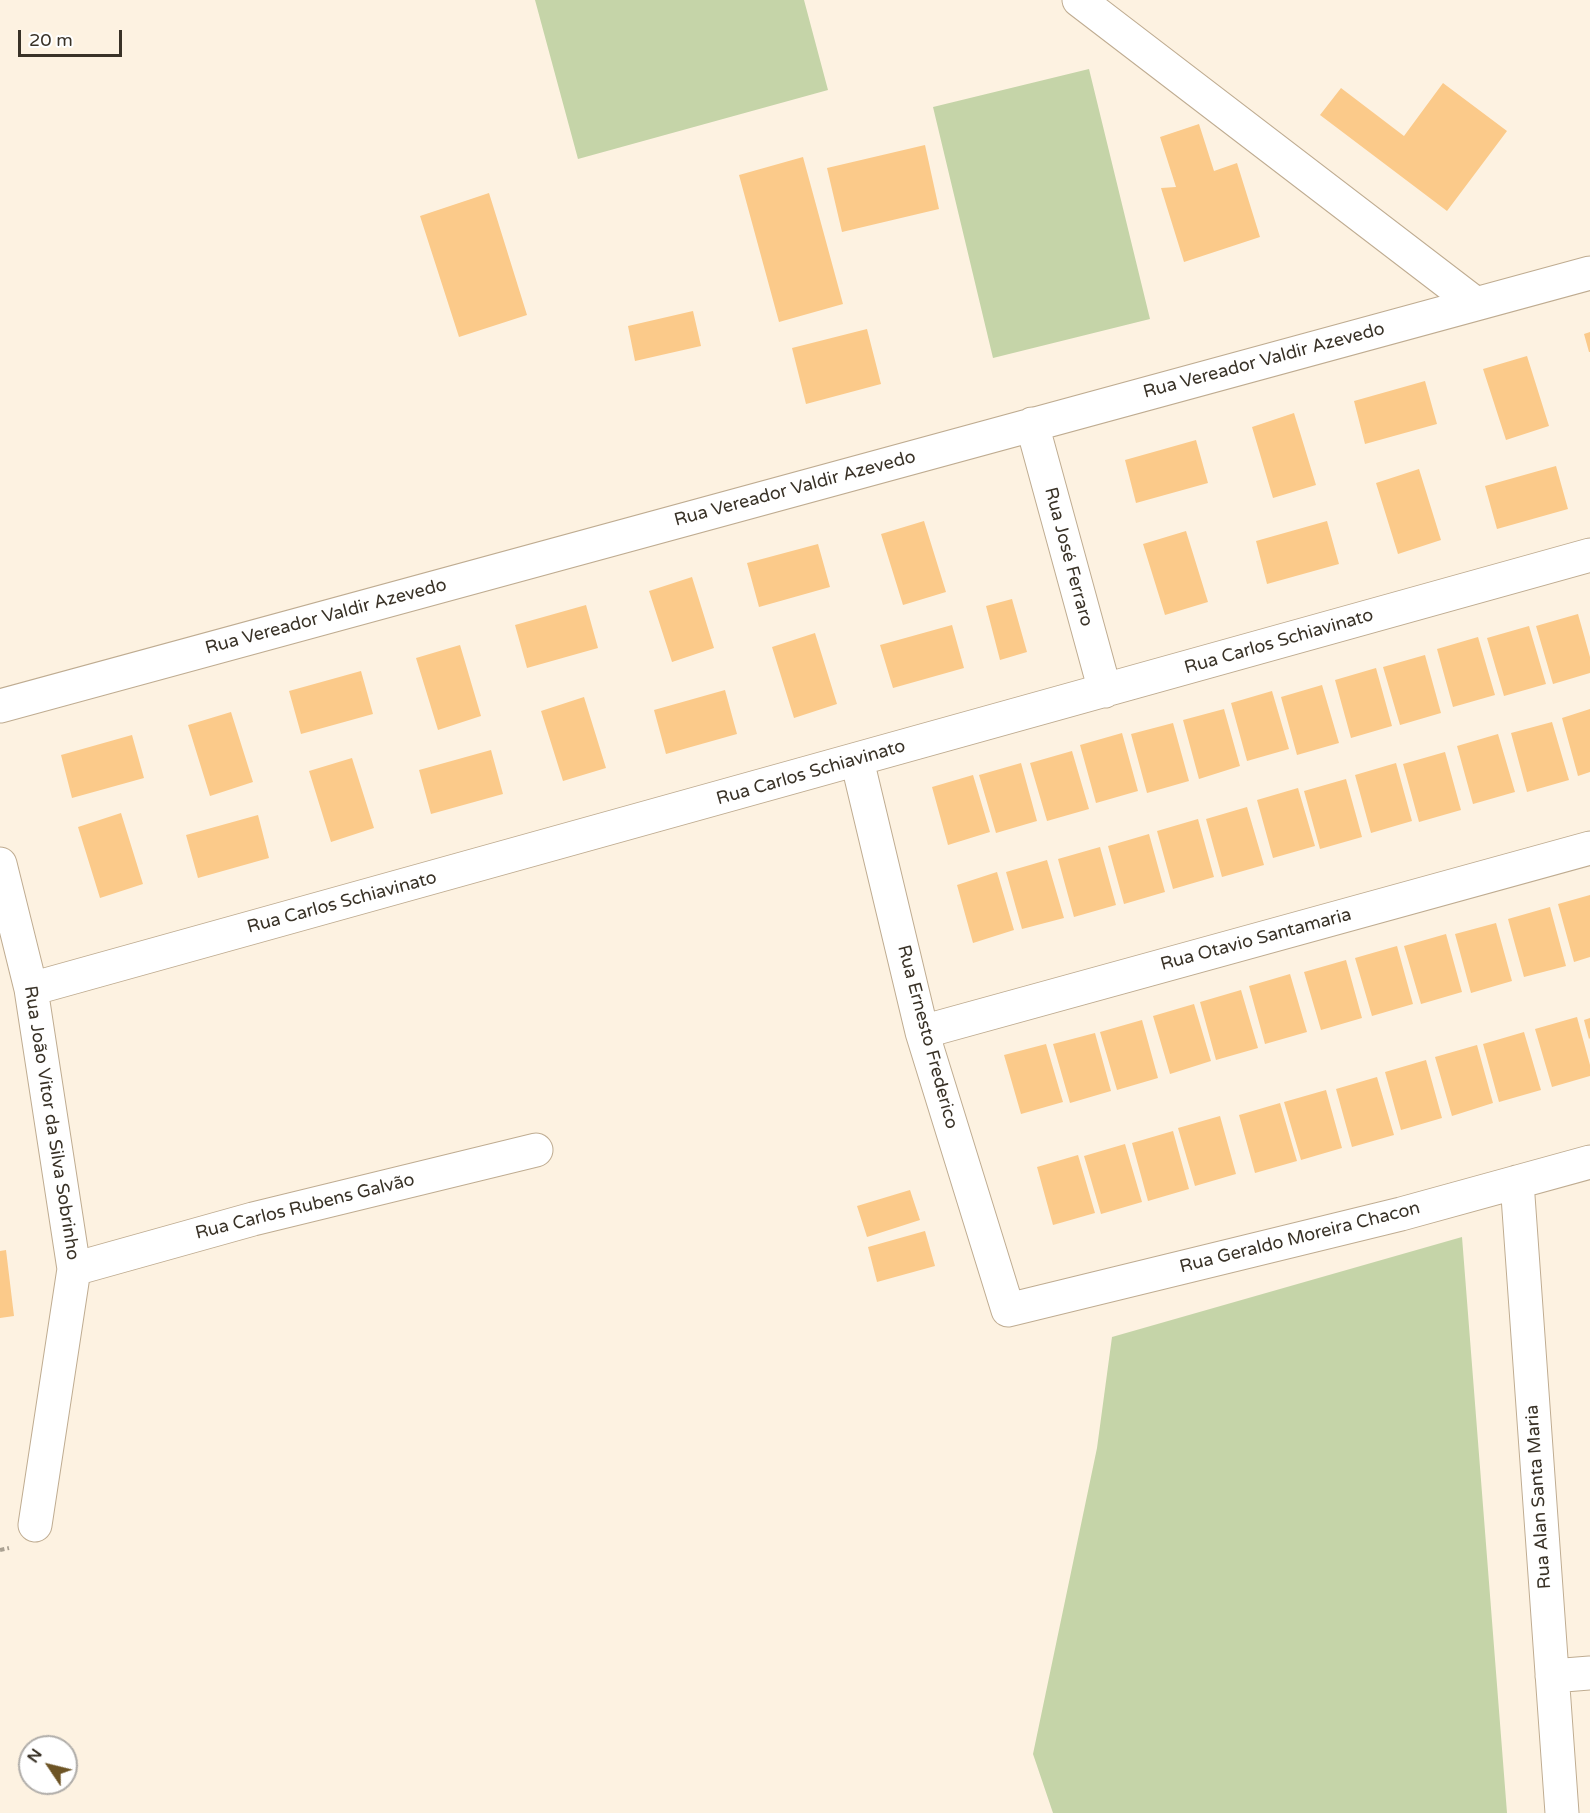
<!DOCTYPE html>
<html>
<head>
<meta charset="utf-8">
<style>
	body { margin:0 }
	#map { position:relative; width:1590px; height:1813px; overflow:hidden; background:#fdf2e1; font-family:"Varela Round",sans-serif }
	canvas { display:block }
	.north { position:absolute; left:18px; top:1735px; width:60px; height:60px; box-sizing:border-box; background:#fff; border:2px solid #b0ada9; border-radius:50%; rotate:305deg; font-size:16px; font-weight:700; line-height:24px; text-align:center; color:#393227 }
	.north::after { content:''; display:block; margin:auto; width:21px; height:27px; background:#6d5425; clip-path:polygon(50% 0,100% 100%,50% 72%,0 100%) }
	.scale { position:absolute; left:18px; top:30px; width:104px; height:27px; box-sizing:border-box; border:3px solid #393227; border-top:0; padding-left:8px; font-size:18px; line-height:21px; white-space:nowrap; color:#393227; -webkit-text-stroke:4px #fff; paint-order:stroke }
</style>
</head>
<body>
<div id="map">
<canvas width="1590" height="1813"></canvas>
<div class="north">N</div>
<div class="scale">20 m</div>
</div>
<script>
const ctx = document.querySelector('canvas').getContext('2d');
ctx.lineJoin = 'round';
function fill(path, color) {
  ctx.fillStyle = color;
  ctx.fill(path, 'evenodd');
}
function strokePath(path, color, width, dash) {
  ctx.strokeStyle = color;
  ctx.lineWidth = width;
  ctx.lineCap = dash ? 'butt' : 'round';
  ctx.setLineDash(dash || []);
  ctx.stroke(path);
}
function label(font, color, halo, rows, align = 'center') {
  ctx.font = font + ' "Varela Round",sans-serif';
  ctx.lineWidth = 4.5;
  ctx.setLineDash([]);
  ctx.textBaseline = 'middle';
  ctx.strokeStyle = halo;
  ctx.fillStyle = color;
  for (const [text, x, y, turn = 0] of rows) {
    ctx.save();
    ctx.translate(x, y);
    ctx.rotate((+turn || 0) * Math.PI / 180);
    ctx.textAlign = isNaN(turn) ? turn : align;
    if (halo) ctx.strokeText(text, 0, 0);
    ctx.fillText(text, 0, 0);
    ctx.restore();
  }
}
fill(new Path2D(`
	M535,0H804L828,90L578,159Z
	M1089,69L1150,319L993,358L933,107Z
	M1462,1237L1507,1813H1053L1033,1754L1097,1448L1112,1337Z`), '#c5d4a8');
fill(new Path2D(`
	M1443,83L1507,131L1447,211L1320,115L1341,88L1404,136Z
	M1199,124L1214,171L1237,163L1260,237L1184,262L1161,188L1176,187L1160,137Z
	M925,145L939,209L842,232L827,168Z
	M803,157L843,304L779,322L739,175Z
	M489,193L527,315L459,337L420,216Z
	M693,311L701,346L635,361L628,326Z
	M867,329L881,384L806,404L792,348Z
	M1590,332V352H1589L1584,334Z
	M1527,356L1549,426L1506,440L1483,369Z
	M1425,381L1437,424L1365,444L1354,401Z
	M1294,413L1316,485L1273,498L1252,427Z
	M1196,440L1208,483L1136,503L1125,460Z
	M1556,466L1568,509L1497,529L1485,486Z
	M1419,469L1441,540L1398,554L1376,483Z
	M924,521L946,592L903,605L881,534Z
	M1327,521L1339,564L1267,584L1256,541Z
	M1186,531L1208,602L1165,615L1143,544Z
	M818,544L830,587L759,607L747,563Z
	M692,577L714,648L672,662L649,591Z
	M1012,599L1027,652L1000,660L986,606Z
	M586,605L598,648L527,668L515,625Z
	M1578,614L1590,657V673L1553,684L1536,626Z
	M952,625L964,668L893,688L880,645Z
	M1529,626L1546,684L1504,696L1487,638Z
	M815,633L837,704L794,718L772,647Z
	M1478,637L1495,695L1453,707L1437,649Z
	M460,645L481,716L438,730L416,658Z
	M1425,655L1441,713L1400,725L1383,667Z
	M1376,668L1392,726L1351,738L1335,680Z
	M361,671L373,714L301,734L289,691Z
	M1322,685L1339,743L1297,755L1281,697Z
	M725,690L737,734L666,754L654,710Z
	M1272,691L1289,749L1247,761L1231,703Z
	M584,697L606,768L563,781L541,711Z
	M1224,709L1240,766L1199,779L1183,720Z
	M1590,709V772L1578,776L1562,718Z
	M231,712L253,782L210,796L188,725Z
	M1552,722L1569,780L1527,792L1511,733Z
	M1173,723L1189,781L1147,793L1131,734Z
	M1122,733L1138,791L1096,803L1080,745Z
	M1498,734L1515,792L1473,804L1457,746Z
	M132,735L144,778L72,798L61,755Z
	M491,750L503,794L431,814L419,770Z
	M1072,751L1089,809L1047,821L1030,763Z
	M1445,752L1461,810L1419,822L1403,764Z
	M352,758L374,828L331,842L309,771Z
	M1021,763L1037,821L996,833L979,775Z
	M1396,763L1412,821L1371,833L1355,775Z
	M973,775L990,832L948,845L932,787Z
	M1346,779L1362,837L1320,849L1304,791Z
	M1298,788L1315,846L1273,858L1257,800Z
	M1247,807L1264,865L1222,877L1206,819Z
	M121,813L143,884L100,898L78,827Z
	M258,815L269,858L198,878L186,835Z
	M1198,819L1214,877L1173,889L1157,831Z
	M1149,834L1165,892L1124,904L1108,846Z
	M1100,847L1116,905L1074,917L1058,859Z
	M1047,860L1064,918L1022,929L1006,872Z
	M997,872L1014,930L973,943L957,885Z
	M1590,895V957L1574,962L1558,904Z
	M1550,907L1566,966L1524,977L1508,919Z
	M1496,923L1512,981L1471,993L1455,934Z
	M1446,934L1462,992L1421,1004L1404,946Z
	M1397,946L1413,1004L1372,1016L1355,958Z
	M1346,960L1362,1018L1321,1030L1304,972Z
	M1290,974L1307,1032L1265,1044L1249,986Z
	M1241,990L1258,1048L1216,1060L1200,1002Z
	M1194,1004L1211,1061L1170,1074L1153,1016Z
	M1577,1017L1590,1065V1076L1552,1087L1535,1029Z
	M1590,1018V1038L1589,1039L1584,1020Z
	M1142,1020L1158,1078L1117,1090L1100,1032Z
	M1524,1032L1541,1090L1499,1102L1483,1044Z
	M1095,1033L1111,1091L1070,1103L1053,1044Z
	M1046,1044L1063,1102L1021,1114L1004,1055Z
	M1477,1045L1493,1103L1452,1116L1435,1057Z
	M1426,1060L1442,1118L1401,1130L1385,1072Z
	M1377,1077L1394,1135L1352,1147L1336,1089Z
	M1326,1090L1342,1148L1301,1160L1284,1102Z
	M1280,1103L1297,1161L1255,1173L1239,1115Z
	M1220,1116L1236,1174L1195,1186L1178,1128Z
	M1173,1131L1189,1189L1148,1201L1132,1143Z
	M1125,1144L1142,1202L1101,1214L1084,1156Z
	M1078,1155L1095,1213L1053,1225L1037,1167Z
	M910,1190L920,1220L867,1237L857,1206Z
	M925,1231L935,1266L877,1282L868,1247Z
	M6,1250L14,1316L0,1318V1251Z`), '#fbca8a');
const minor = new Path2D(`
	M1079,0L1476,304
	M1032,424L1105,691
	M0,706L1590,273
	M857,760L922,1032L1008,1310L1401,1214L1590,1162
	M0,864L31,989L74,1269L35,1525
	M31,989L1590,555
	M922,1032L1590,848
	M1517,1182L1562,1813
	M74,1269L253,1219L536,1150
	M1552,1676L1590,1673`);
strokePath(minor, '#bfac91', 35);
strokePath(new Path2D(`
	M0,1550L9,1548`), '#aaa192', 4, [4.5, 3]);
strokePath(minor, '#fff', 33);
label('18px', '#393227', '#fff', [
	["Rua Vereador Valdir Azevedo",1264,361,-15],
	["Rua Vereador Valdir Azevedo",795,489,-15],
	["Rua José Ferraro",1068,557,75],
	["Rua Vereador Valdir Azevedo",326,617,-15],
	["Rua Carlos Schiavinato",1279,642,-16],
	["Rua Carlos Schiavinato",811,773,-16],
	["Rua Carlos Schiavinato",342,903,-15],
	["Rua Otavio Santamaria",1256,940,-15],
	["Rua Ernesto Frederico",927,1037,75],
	["Rua João Vitor da Silva Sobrinho",51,1123,81],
	["Rua Carlos Rubens Galvão",305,1207,-14],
	["Rua Geraldo Moreira Chacon",1300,1238,-14],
	["Rua Alan Santa Maria",1539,1497,-94]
]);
</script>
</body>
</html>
